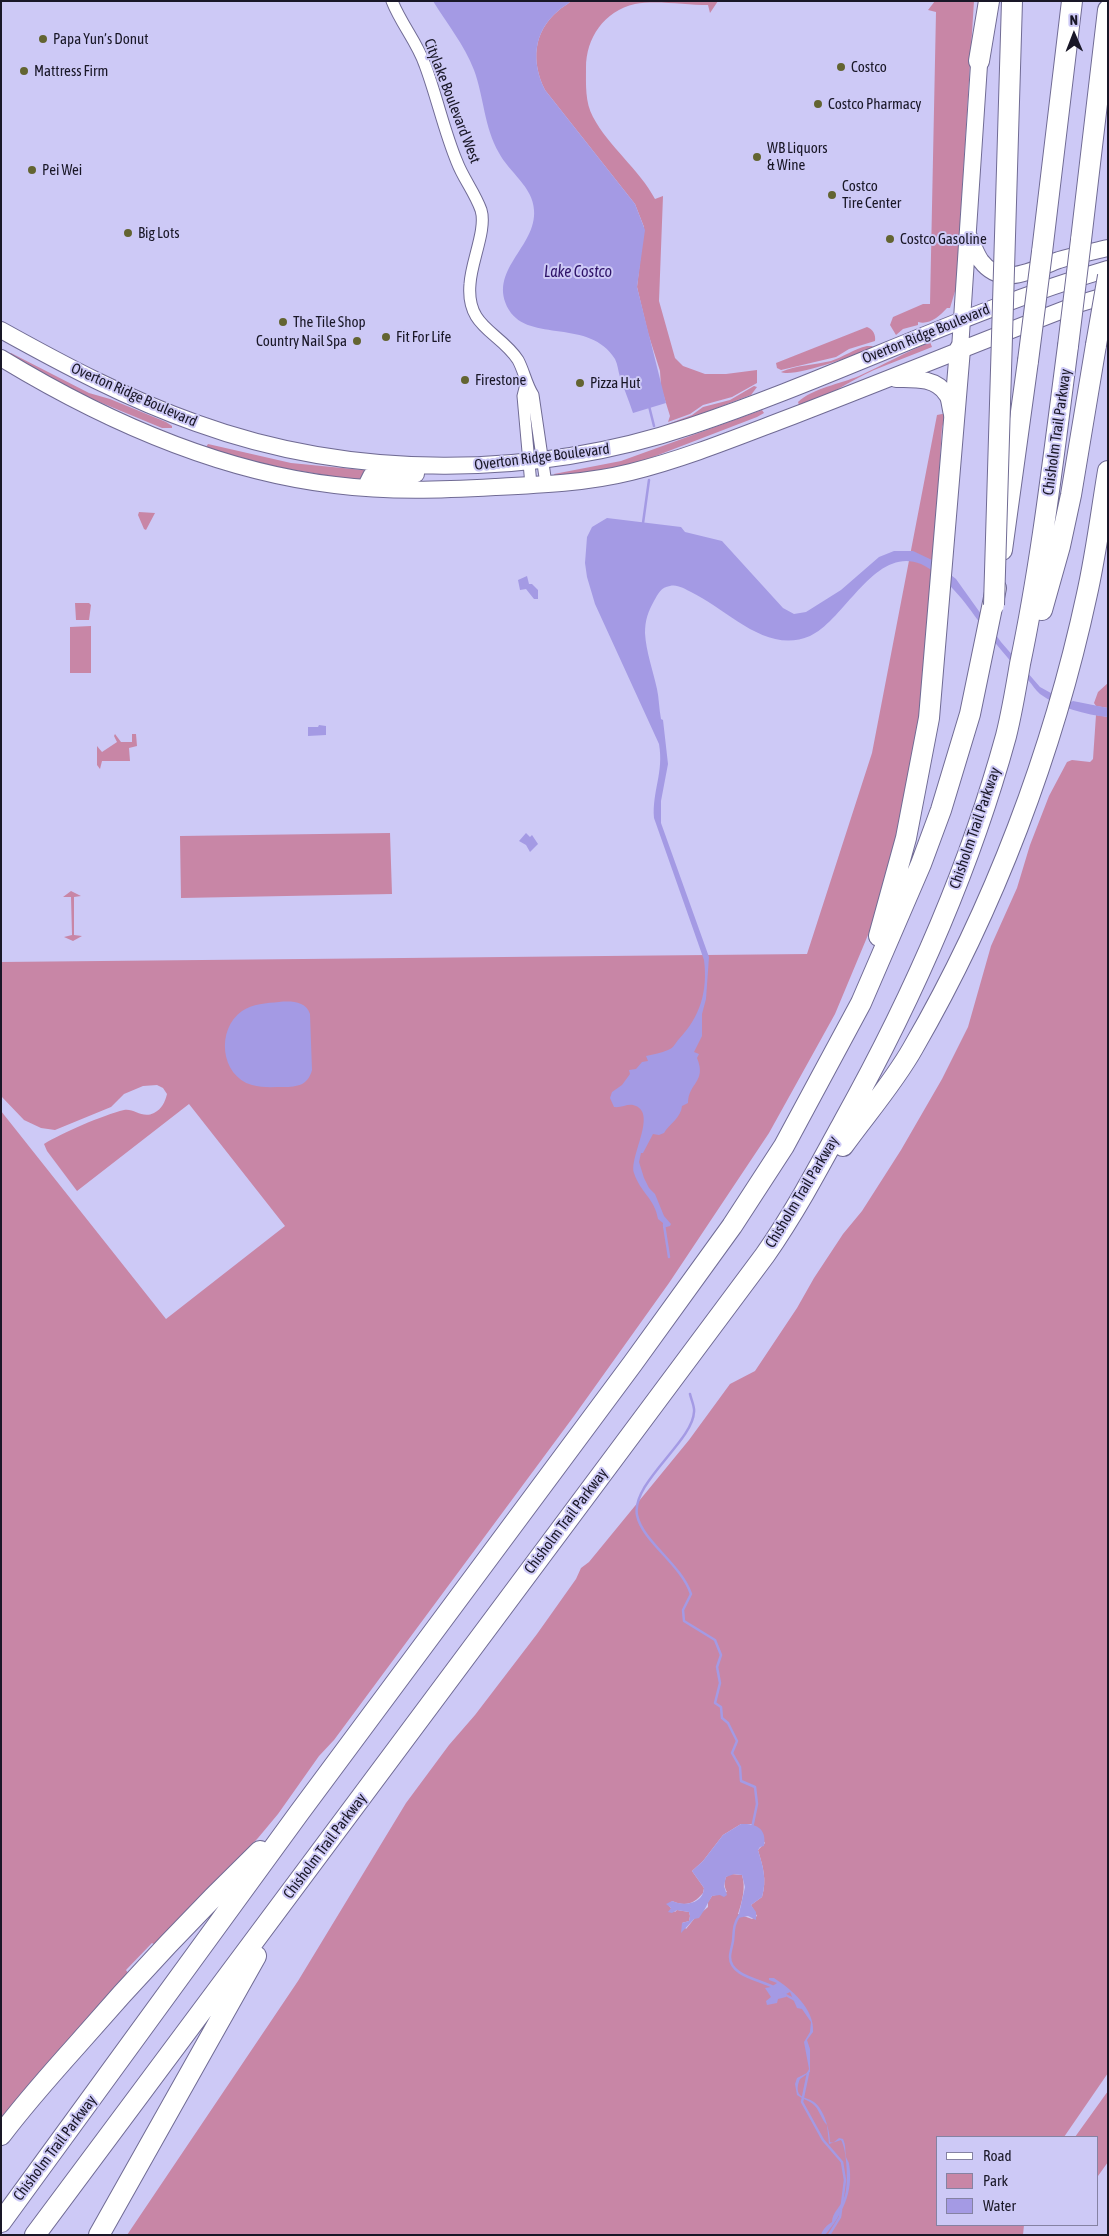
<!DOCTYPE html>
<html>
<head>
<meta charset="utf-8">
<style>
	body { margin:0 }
	#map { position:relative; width:1109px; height:2236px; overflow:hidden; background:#cdc9f6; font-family:"Asap Condensed",sans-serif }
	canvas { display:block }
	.frame { position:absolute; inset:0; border:2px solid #191727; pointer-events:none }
	.legend { position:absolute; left:936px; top:2136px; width:162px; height:90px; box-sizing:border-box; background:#cdc9f6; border:1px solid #8582a3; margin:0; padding:6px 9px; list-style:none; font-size:15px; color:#191727 }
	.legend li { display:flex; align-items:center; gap:10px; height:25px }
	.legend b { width:25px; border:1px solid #8582a3 }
	.north { position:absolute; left:1049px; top:10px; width:50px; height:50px; -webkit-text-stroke:4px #cdc9f6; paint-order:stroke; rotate:359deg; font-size:14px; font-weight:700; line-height:20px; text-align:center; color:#191727 }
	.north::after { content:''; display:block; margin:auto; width:18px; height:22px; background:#191727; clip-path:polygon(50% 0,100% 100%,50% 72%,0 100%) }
</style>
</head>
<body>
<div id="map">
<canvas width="1109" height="2236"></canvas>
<div class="frame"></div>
<ul class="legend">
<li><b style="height:6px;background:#fff"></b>Road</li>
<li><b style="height:14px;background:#c886a6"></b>Park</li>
<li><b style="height:14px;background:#a49ae4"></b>Water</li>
</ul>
<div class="north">N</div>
</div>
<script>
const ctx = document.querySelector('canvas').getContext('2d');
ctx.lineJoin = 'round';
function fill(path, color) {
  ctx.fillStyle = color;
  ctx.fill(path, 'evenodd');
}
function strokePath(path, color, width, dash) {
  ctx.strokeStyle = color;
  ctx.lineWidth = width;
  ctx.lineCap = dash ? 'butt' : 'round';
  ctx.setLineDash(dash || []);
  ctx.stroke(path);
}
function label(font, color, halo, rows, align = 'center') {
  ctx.font = font + ' "Asap Condensed",sans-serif';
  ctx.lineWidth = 4;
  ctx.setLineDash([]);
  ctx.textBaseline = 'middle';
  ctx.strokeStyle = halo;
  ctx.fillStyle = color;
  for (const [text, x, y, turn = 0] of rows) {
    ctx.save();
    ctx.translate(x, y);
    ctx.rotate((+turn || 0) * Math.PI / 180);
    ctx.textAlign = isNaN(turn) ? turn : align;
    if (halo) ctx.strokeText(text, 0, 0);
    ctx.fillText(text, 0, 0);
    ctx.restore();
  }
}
fill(new Path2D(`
	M571,1H718L710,13L708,5C686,5 656,0 635,4C604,11 586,38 586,68C586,85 585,102 593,117C609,147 639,169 655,199L663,196L659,301L675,358L683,366L705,374H726L757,370V383L732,397L703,405L690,414L668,422L670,416L661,387L660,371L648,333L637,287L644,227L635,204L545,90C531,62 533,32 558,11C562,7 567,5 571,1Z
	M935,1H974L956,288L950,308H947C939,317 929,325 918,322V325L903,329L896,335L890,325L893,317L923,304H930L936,12L928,10Z
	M867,327C873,329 876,335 875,341L849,349L836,357L781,370L777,368L776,363Z
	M930,342L932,347C913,355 893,362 874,370C849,381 826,399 799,405L798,402C813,388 840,384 859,376C883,365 906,352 930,342Z
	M867,346H873L870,349C855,355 794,378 781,372C796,365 814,365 831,361C843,357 854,349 867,346Z
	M11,353L89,393L110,399L166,422L172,426V428H162L68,389L9,355Z
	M754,386L757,387L751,395L669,426L668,424L692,415L703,407L730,400Z
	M762,410L764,413L757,417L640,462L564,477L555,476L554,474L621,461Z
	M947,413L942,427L927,673L909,795L873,923L835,1014L769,1133L669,1283L574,1416L334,1740L319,1756L278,1814L258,1838L155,1945L152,1943L126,1970L128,1973L1,2123V1111L166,1319L285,1226L189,1104L77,1191L47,1151L44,1144C62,1133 103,1115 124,1110C134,1108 142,1119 154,1113C162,1109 165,1102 167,1094L163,1088L157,1085L143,1086L124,1094L111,1107L55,1130L41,1128L24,1120L1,1096V962L807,954L872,753L937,415Z
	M208,444L291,463L373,471L361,481L276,467L215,452L206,447Z
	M139,512L155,513L146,530L144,529L138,515Z
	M75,603H89L91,605L89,620H76Z
	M91,626V673H70V627Z
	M1108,683V708L1096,706L1094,703L1098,692Z
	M1096,715L1108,717V2073L1064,2137H938V2225H1024L1023,2235H127L298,1981L406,1803L449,1745L475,1715L537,1634L576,1579L581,1568L589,1562L689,1440L730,1384L755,1371L797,1308L814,1278L843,1234L862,1211L901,1150L942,1079L968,1027L991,946L1017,888L1030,845L1049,796L1067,762L1072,760L1090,762L1093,759ZM741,1824H752L765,1843L758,1850C763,1867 767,1879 762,1897L751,1905L757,1916L752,1919L738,1914C742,1902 746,1887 742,1875L731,1874L726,1877C724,1883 724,1886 727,1892L712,1896L708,1902V1907L694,1919L686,1929L682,1923L689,1921L690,1916L689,1912L677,1910L675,1912L669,1906L672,1901C685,1907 694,1904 703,1893L704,1888L692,1871L703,1861L723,1835Z
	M115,734L121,742H132V734H136L137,746L129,748L130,761H102L100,769L97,765V746L102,752L117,742L114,736Z
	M390,833L392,894L181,898L180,836Z
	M71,891L81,896L74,897V935L82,936L73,941L64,937L72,935L71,897H63Z
	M1108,2091V2162L1098,2176V2137H1075Z`), '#c886a6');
fill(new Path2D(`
	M433,1H571C567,5 562,7 558,11C533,32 531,62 545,90L635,204L645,230L637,287L666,403L633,413C629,401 624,389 620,377C618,371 618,365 615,359C590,318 529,343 509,310C486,271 537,247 534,210C533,187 509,172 499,153C484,127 484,97 474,70C464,44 447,24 433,1Z
	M607,518L681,527L685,532L722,541L783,608L794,614L806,612L841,590L879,557L894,551H913L932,560L956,579L1001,642L1040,687L1069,703L1073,701L1108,708V717C1086,715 1058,707 1040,694C1035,690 1033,685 1028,680C1009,660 993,641 977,619C963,599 944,575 921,564C875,545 845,620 810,636C766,655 727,609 691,592C685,589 677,584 670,586C661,587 658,594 654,601C648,612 645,620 645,633C646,652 653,670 657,689C659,698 659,709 661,719L663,720L668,764L661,801V823L709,957L706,999L702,1014V1036L694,1052L699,1054L697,1058C707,1082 688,1083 688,1103L682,1106C681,1118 669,1124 664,1133L659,1135L653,1134L643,1153H641L639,1162L644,1178L649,1188L655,1194L664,1216L671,1224L670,1226L663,1228V1223L658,1219C655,1199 640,1192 634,1173C629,1156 659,1111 633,1105C627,1104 621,1108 614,1107L610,1098L612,1092L622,1085L630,1074L629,1070L636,1069L642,1062L648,1061L646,1056C654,1054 661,1053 668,1050C674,1048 675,1043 679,1039C700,1017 708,991 704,960L654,818C652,791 664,773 659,744L595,604L587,577L585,563L587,537L592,527Z
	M527,576L529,584H532L538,590V599H534L526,589L520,590L518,580Z
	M319,725L326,726V735L308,736V727H318Z
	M526,833L530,837L532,835L538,844L530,852L526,845L519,841Z
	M279,1002C291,1001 306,1001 310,1014L312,1070C308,1085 298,1087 283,1087C273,1087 262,1088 252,1085C220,1076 216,1029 242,1011C252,1004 267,1003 279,1002Z
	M741,1824C757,1823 767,1829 764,1846L760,1847L758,1850C763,1867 767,1879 762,1897L751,1905L756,1912V1920L748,1916L738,1918L745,1887L742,1875L734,1874L726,1877L724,1886L727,1895L724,1897L720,1895L712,1896C707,1904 705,1910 699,1918L694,1919L681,1933L682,1923L689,1921L690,1916L689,1912L677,1910L672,1913L668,1912L671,1908L666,1904L672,1901C683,1906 703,1905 704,1888L692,1871L703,1861L723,1835Z
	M769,1978H774C791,1989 815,2009 813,2032L807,2040L810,2049V2072L800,2079C798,2083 796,2091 800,2095C803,2098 810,2099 814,2102C824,2109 830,2131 830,2142L833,2143L839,2138L843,2139C846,2145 845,2151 846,2157C847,2160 849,2162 849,2164C854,2192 842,2215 825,2235H821C823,2229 827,2225 832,2222C832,2213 841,2206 844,2198C849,2187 847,2149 841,2140L829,2144L827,2125C821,2119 820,2111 814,2105C809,2100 802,2099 797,2095L795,2084L797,2078L807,2073L809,2069L804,2042L810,2032L811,2022L802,2009L797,2008L790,1992L786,1994V1997L778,1999L777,2003L767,2005L766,2001L771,1997L765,1988L771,1987L777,1983L769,1980Z`), '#a49ae4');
strokePath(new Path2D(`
	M649,406L654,426
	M643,523L649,480
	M664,1225L669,1257
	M690,1394C691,1399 695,1407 694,1412C693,1441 631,1483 637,1515C642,1541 681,1564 691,1594L683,1610L684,1621L715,1640L721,1655L717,1667L720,1683L715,1703L721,1707L722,1718L728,1723L737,1741L732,1753L740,1767L741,1781L755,1787L757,1804L752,1828
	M739,1916C733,1925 734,1931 733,1941C732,1947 730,1952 730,1957C730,1977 763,1980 775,1988
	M784,1994L797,2001
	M808,2073L802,2102L823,2140L842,2162L845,2180L842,2204
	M829,2235L840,2217L841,2210`), '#a49ae4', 2.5);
const street = new Path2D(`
	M392,1C401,24 417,42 425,65C437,97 444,131 457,162C463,178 475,193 481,210C487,229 471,262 470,284C466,328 499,331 518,360C524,371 526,384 533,395L546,484
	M526,384L523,396L531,485`);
const secondary = new Path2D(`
	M969,237C973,244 976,254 981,261C1002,289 1034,269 1059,260C1075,255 1091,252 1108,248
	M1,330C64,365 128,399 196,423C353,480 534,479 691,426C832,379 965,311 1108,269
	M960,349L980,50
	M1,358C103,420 216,471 335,485C389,492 442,490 495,487C540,485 587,483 631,472C687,458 740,436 793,416C889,379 984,340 1081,303L1108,295
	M896,379C914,379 936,377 947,395C950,399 950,408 952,414
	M365,488L371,476L416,474`);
const highway = new Path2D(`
	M979,61L989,1
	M1081,240L1108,10
	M1042,252L1072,1
	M1002,550L1028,361
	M1042,610L1060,546L1071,495L1096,345
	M879,936L906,838L929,718L960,349
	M843,1146C866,1114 894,1082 913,1048C994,908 1053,752 1087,594C1096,554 1101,513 1108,471
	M1,2135C25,2103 51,2074 77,2045C135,1978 196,1913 260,1851
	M1,2222L299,1813L633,1363L732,1226L784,1146L861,1003L921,864L941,810L970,714L996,588
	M35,2235L765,1255C795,1212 819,1167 844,1121C912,999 969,871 1006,736C1012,712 1016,688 1020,664C1042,559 1054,452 1068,346
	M99,2235L256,1956`);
strokePath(street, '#706b94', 13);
strokePath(secondary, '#706b94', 18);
strokePath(highway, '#706b94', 22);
strokePath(street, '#fff', 11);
strokePath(secondary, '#fff', 16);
strokePath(highway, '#fff', 20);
const highwayBridge = new Path2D(`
	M1096,345L1108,276
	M1068,346L1081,240
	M1028,361L1042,252
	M994,605L1012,1`);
strokePath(highwayBridge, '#706b94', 22, []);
strokePath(highwayBridge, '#fff', 20);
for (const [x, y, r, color] of [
	[43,39,5,"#636431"],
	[841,67,5,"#636431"],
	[24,71,5,"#636431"],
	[818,104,5,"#636431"],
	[757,157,5,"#636431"],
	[32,170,5,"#636431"],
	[832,195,5,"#636431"],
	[128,233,5,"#636431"],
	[890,239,5,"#636431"],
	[283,322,5,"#636431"],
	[386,337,5,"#636431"],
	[357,341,5,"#636431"],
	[465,380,5,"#636431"],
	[580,383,5,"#636431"]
]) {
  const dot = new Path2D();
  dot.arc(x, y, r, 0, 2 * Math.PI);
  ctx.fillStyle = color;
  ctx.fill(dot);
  strokePath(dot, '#cdc9f6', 2);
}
label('15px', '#191727', '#cdc9f6', [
	["Papa Yun’s Donut",53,39],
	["Costco",851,67],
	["Mattress Firm",34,71],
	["Costco Pharmacy",828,104],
	["WB Liquors",767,148],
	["& Wine",767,165],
	["Pei Wei",42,170],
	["Costco",842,186],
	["Tire Center",842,203],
	["Big Lots",138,233],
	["Costco Gasoline",900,239],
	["The Tile Shop",293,322],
	["Fit For Life",396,337],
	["Country Nail Spa",347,341,"right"],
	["Firestone",475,380],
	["Pizza Hut",590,383]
], 'left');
label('15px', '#191727', '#cdc9f6', [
	["Citylake Boulevard West",452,101,69],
	["Overton Ridge Boulevard",926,334,-22],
	["Overton Ridge Boulevard",134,395,24],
	["Chisholm Trail Parkway",1057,432,-82],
	["Overton Ridge Boulevard",542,457,-7],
	["Chisholm Trail Parkway",975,828,-71],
	["Chisholm Trail Parkway",802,1192,-59],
	["Chisholm Trail Parkway",566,1521,-53],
	["Chisholm Trail Parkway",325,1846,-53],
	["Chisholm Trail Parkway",55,2148,-53]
]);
label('italic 16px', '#2e1368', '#cdc9f6', [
	["Lake Costco",578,272]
]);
</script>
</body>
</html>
